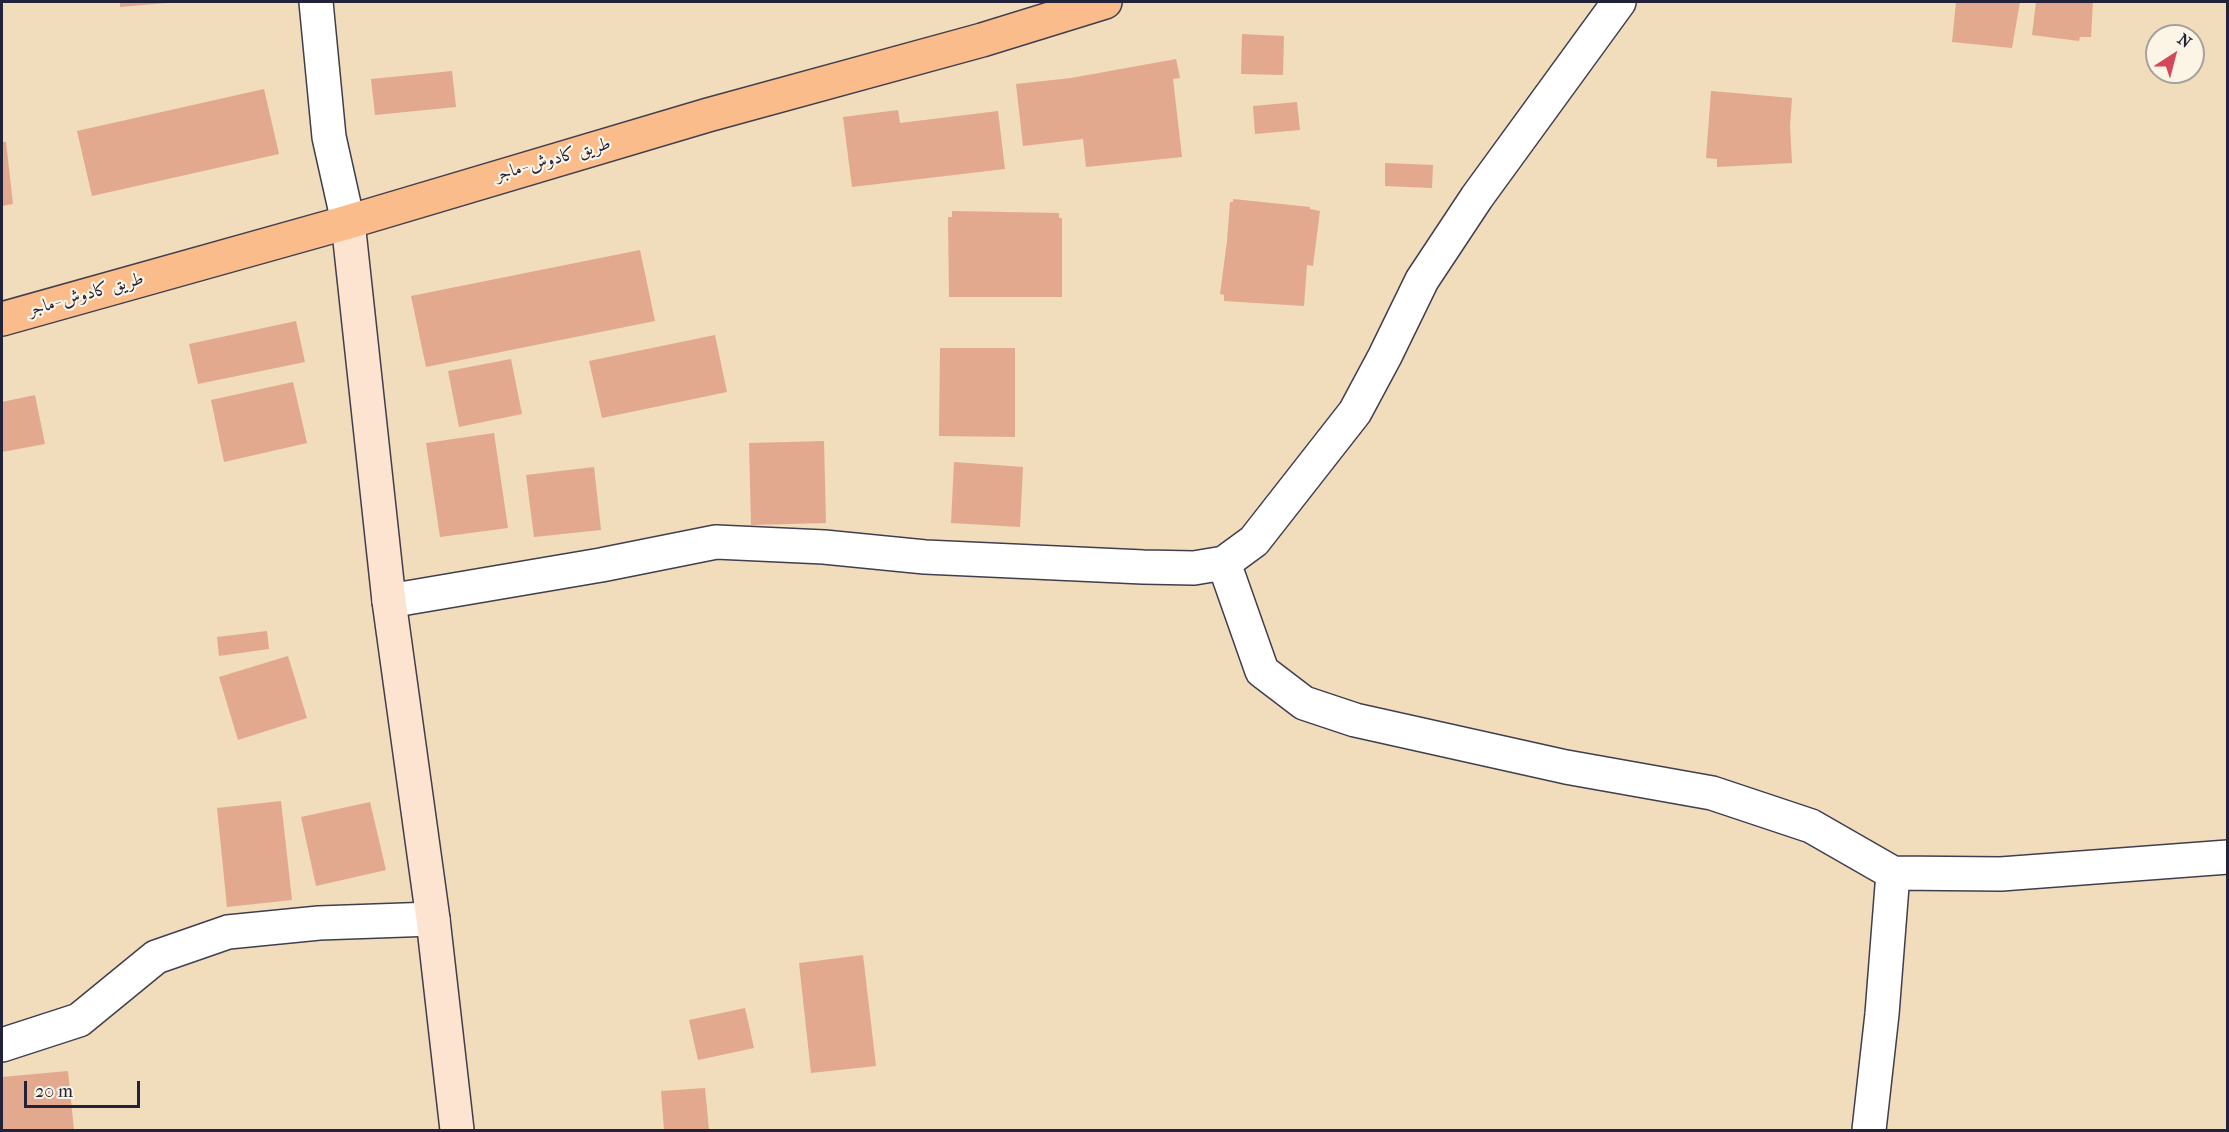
<!DOCTYPE html>
<html>
<head>
<meta charset="utf-8">
<style>
	body { margin:0 }
	#map { position:relative; width:2229px; height:1132px; overflow:hidden; background:#f1dcbb; font-family:"IM FELL French Canon",serif }
	canvas { display:block }
	.frame { position:absolute; inset:0; border:3px solid #22223b; pointer-events:none }
	.north { position:absolute; left:2145px; top:24px; width:60px; height:60px; box-sizing:border-box; background:#fcf5e5; border:2px solid #a5a1a1; border-radius:50%; rotate:36deg; font-size:16px; font-weight:700; line-height:24px; text-align:center; color:#22223b }
	.north::after { content:''; display:block; margin:auto; width:21px; height:27px; background:#d1495b; clip-path:polygon(50% 0,100% 100%,50% 72%,0 100%) }
	.scale { position:absolute; left:24px; top:1081px; width:116px; height:27px; box-sizing:border-box; border:3px solid #22223b; border-top:0; padding-left:8px; font-size:18px; line-height:21px; white-space:nowrap; color:#22223b; -webkit-text-stroke:4px #fcf5e5; paint-order:stroke }
</style>
</head>
<body>
<div id="map">
<canvas width="2229" height="1132"></canvas>
<div class="frame"></div>
<div class="north">N</div>
<div class="scale">20 m</div>
</div>
<script>
const ctx = document.querySelector('canvas').getContext('2d');
ctx.lineJoin = 'round';
function fill(path, color) {
  ctx.fillStyle = color;
  ctx.fill(path, 'evenodd');
}
function strokePath(path, color, width, dash) {
  ctx.strokeStyle = color;
  ctx.lineWidth = width;
  ctx.lineCap = dash ? 'butt' : 'round';
  ctx.setLineDash(dash || []);
  ctx.stroke(path);
}
function label(font, color, halo, rows, align = 'center') {
  ctx.font = font + ' "IM FELL French Canon",Amiri,serif';
  ctx.lineWidth = 4.5;
  ctx.setLineDash([]);
  ctx.textBaseline = 'middle';
  ctx.strokeStyle = halo;
  ctx.fillStyle = color;
  for (const [text, x, y, turn = 0] of rows) {
    ctx.save();
    ctx.translate(x, y);
    ctx.rotate((+turn || 0) * Math.PI / 180);
    ctx.textAlign = isNaN(turn) ? turn : align;
    if (halo) ctx.strokeText(text, 0, 0);
    ctx.fillText(text, 0, 0);
    ctx.restore();
  }
}
fill(new Path2D(`
	M120,2H166V3L120,7Z
	M1956,2H2020L2012,48L1952,42Z
	M2036,2H2093L2091,37H2080L2079,41L2032,35Z
	M1242,34L1284,36L1283,75L1241,74Z
	M1176,59L1180,78L1173,79L1182,157L1086,167L1083,139L1023,146L1016,84L1071,78Z
	M452,71L456,107L375,115L371,79Z
	M264,89L279,154L92,196L77,131Z
	M1711,91L1792,98L1790,126L1792,163L1717,167V159L1706,158Z
	M1297,102L1300,130L1255,134L1253,106Z
	M898,110L900,123L998,111L1005,169L852,187L843,117Z
	M2,142H6L13,204L2,206Z
	M1385,163L1433,165L1432,188L1385,186Z
	M1233,199L1310,207V209L1320,211L1313,266L1307,265L1304,306L1224,301V295L1220,294L1227,241L1230,202H1233Z
	M952,211L1059,213V218H1062V297H949L948,217H952Z
	M640,250L655,321L426,367L411,296Z
	M296,321L305,362L198,384L189,344Z
	M715,335L727,392L602,418L589,361Z
	M940,348H1015V437L939,436Z
	M511,359L522,414L459,427L448,371Z
	M293,382L307,443L224,462L211,400Z
	M35,395L45,444L2,452V402Z
	M494,433L508,528L440,537L426,443Z
	M824,441L826,523L751,525L749,443Z
	M954,462L1023,467L1020,527L951,523Z
	M594,467L601,530L534,537L526,475Z
	M267,631L269,649L219,656L217,637Z
	M288,656L307,718L238,740L219,677Z
	M281,801L292,900L227,907L217,808Z
	M370,802L386,870L316,886L301,817Z
	M863,955L876,1066L811,1073L799,963Z
	M745,1008L754,1048L698,1060L689,1020Z
	M68,1071L74,1130H2V1077Z
	M705,1088L709,1130H664L661,1091Z`), '#e2a98e');
const street = new Path2D(`
	M316,2L329,137L348,222
	M1224,563L1262,671L1304,703L1355,720L1566,767L1712,793L1811,826L1893,873L1882,1014L1869,1130
	M389,601L601,565L716,542L824,547L925,557L1143,567L1194,568L1224,563L1254,541L1355,412L1385,356L1422,280L1477,197L1619,2
	M1893,873L2001,874L2228,857
	M2,1045L79,1020L156,957L228,932L319,923L433,919`);
const secondary = new Path2D(`
	M348,222L389,601L433,919L457,1130`);
const highway = new Path2D(`
	M2,319L348,222L708,115L982,40L1105,2`);
strokePath(street, '#413e4e', 36);
strokePath(secondary, '#413e4e', 36);
strokePath(highway, '#413e4e', 36);
strokePath(street, '#fff', 33);
strokePath(secondary, '#fde4d0', 33);
strokePath(highway, '#f9bc8a', 33);
label('18px', '#22223b', '#fcf5e5', [
	["طريق كادوش -ماجر",553,160,-16],
	["طريق كادوش -ماجر",86,295,-16]
]);
</script>
</body>
</html>
